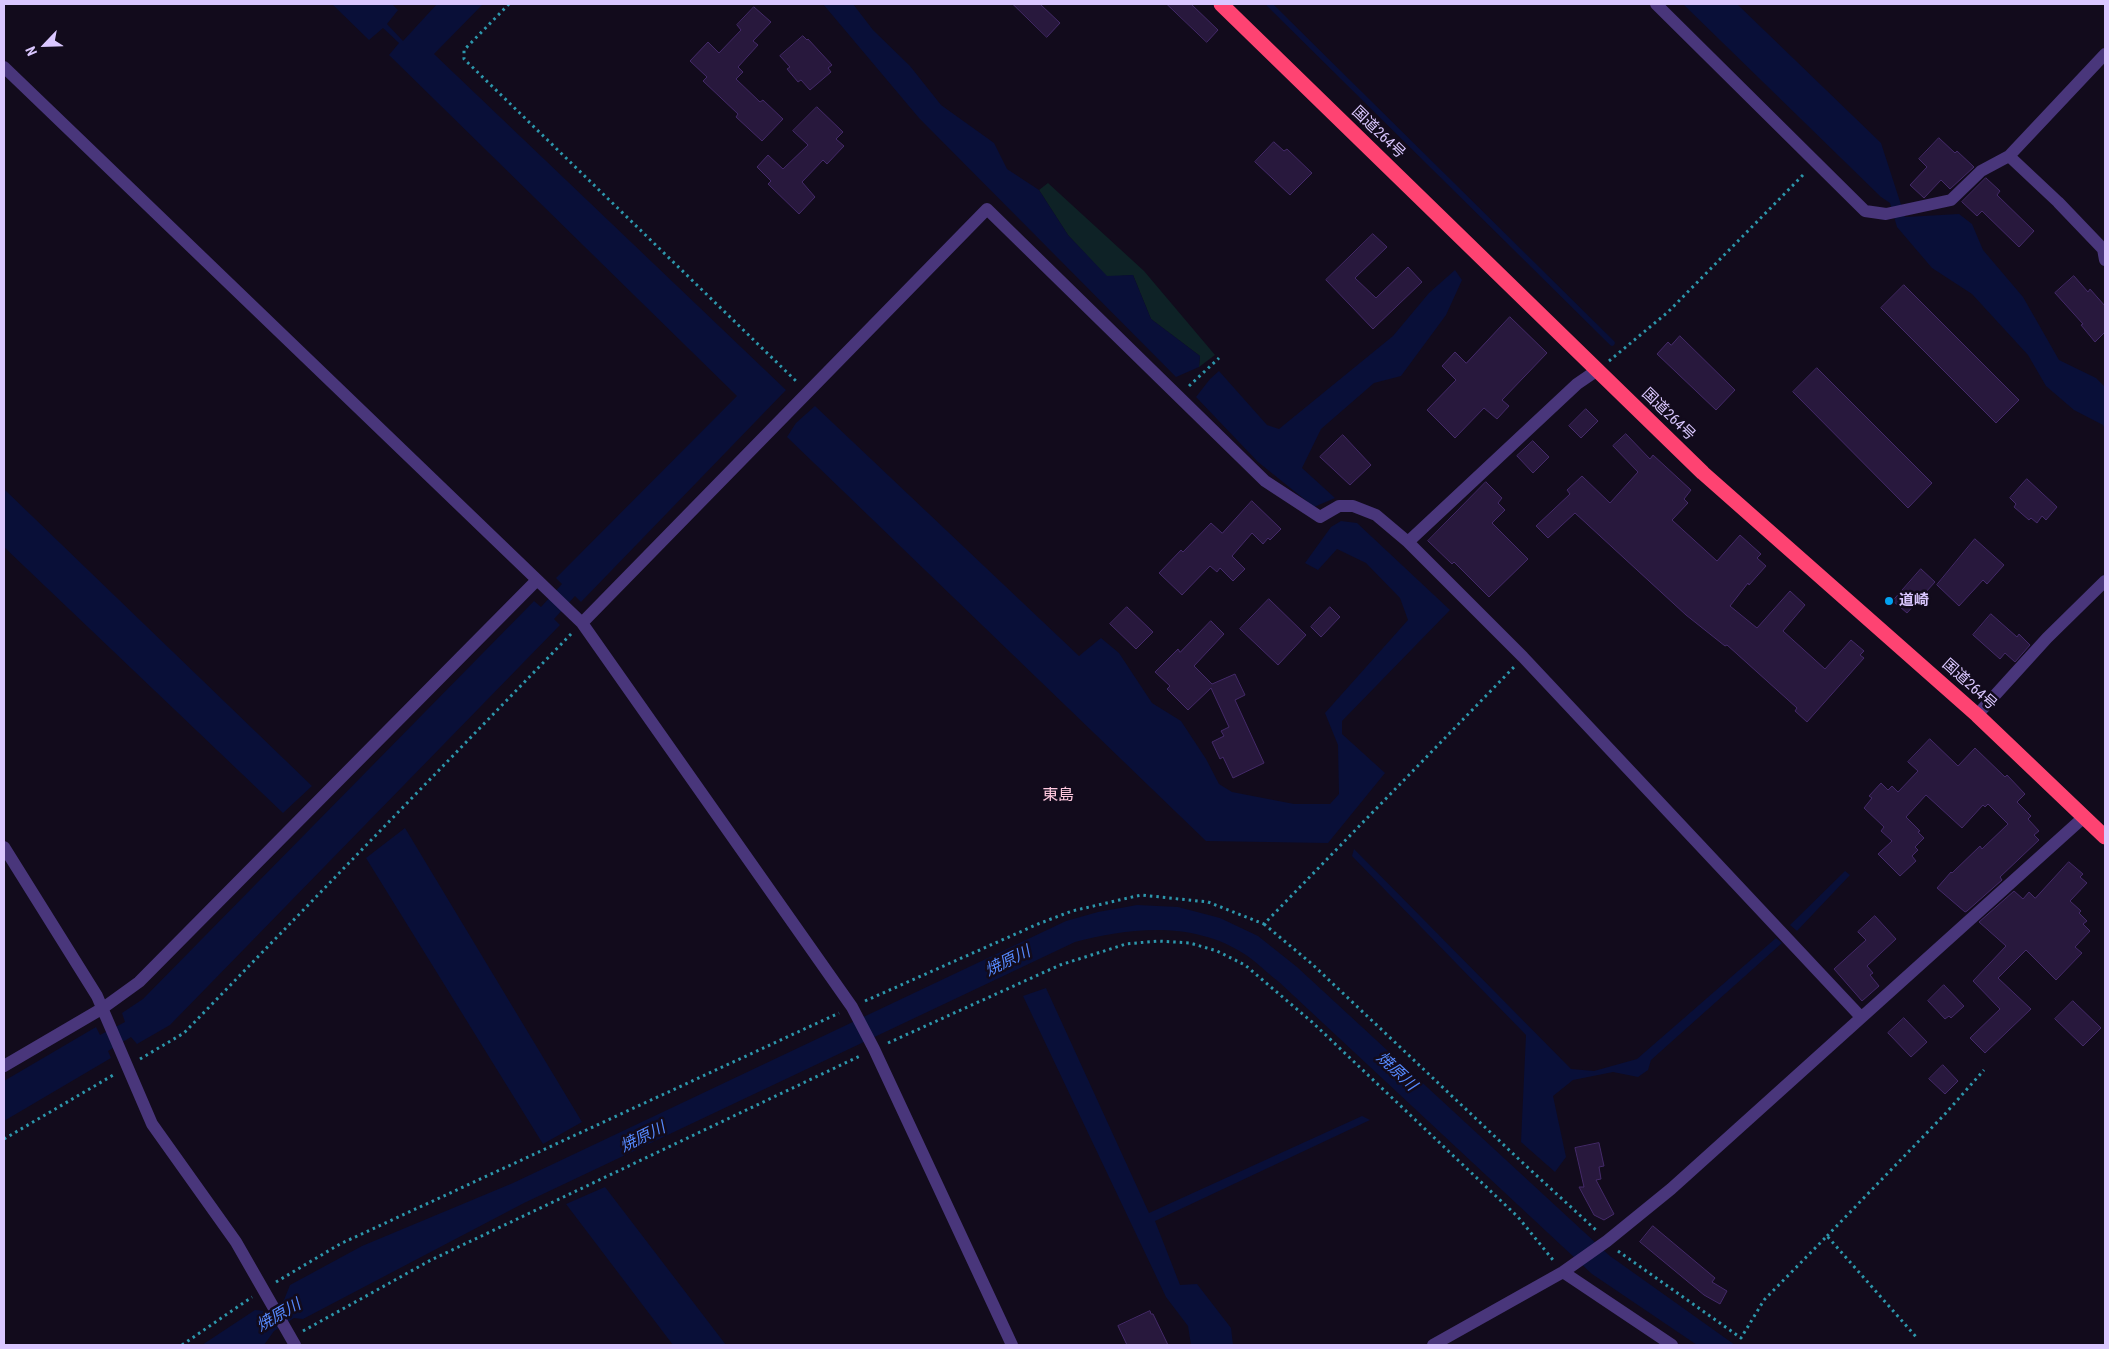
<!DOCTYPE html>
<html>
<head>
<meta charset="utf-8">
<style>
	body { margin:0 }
	#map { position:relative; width:2109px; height:1349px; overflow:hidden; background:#120b1c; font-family:"Roboto Condensed",sans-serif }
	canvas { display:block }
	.frame { position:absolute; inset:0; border:5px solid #dac7ff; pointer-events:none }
	.north { position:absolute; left:20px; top:20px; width:50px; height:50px; -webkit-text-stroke:4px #120b1c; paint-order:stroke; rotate:246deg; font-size:14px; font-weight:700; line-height:20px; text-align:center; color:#dac7ff }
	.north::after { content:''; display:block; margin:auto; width:18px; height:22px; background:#dac7ff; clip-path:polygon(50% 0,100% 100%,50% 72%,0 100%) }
</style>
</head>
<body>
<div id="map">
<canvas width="2109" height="1349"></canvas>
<div class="frame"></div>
<div class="north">N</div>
</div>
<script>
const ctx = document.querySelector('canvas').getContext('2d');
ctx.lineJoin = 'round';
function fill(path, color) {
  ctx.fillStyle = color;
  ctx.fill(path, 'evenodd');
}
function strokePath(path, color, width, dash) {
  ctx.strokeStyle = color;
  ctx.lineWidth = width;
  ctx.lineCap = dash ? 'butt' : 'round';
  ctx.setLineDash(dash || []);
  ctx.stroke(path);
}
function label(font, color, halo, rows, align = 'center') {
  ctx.font = font + ' "Roboto Condensed","Noto Sans JP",sans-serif';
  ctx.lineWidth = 5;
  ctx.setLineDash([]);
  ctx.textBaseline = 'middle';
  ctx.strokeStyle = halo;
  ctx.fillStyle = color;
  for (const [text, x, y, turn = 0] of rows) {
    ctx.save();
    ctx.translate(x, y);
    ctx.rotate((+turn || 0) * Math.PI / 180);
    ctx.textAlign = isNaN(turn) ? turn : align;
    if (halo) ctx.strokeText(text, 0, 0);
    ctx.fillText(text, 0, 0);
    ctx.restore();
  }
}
fill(new Path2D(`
	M1048,183L1144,271L1215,355L1199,367L1200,356L1151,319L1133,275L1107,277L1068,235L1039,190Z`), '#0e2226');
fill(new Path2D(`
	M332,4H392L398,10L387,24L403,41L437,4H483L434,54L786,390L581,602L575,596L554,619L560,625L170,1025L137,1044L131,1037L108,1051L111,1058L4,1121V1081L96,1027L100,1035L125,1022L122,1013L143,999L534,601L541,607L562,584L556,578L737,396L389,55L399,43L383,28L369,40Z
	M823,4H853L873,30L910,66L941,105L994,143L1007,169L1039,190L1068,235L1107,276L1133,275L1151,319L1200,356L1199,367L1176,377L919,118Z
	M1683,4H1737L1881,143L1905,217L1959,214L1972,224L1983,250L2023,297L2059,360L2096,378L2105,387V430L2103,425L2074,410L2046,386L2028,355L1972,294L1932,268L1897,227L1890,203L1881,197Z
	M1455,270L1462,280L1446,315L1401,376L1374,383L1321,429L1302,468L1335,498L1314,507L1258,462L1196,397L1210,379L1219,371L1267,425L1279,429L1393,336L1429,293Z
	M815,406L1079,656L1101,638L1119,653L1152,703L1181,721L1206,759L1219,784L1232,792L1294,804H1330L1339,794L1338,745L1325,713L1408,620L1400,598L1366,563L1337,549L1318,570L1305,563L1331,527L1341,521L1357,523L1450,610L1342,721V734L1385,773L1328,843L1206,841L787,437L796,423Z
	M4,489L312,786L283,813L4,547Z
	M405,828L582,1122L543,1144L366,858Z
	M1354,849L1571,1069L1594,1071L1637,1059L1776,938L1782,943L1651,1060L1648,1070L1638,1077L1613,1072L1573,1080L1553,1096L1566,1157L1555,1172L1521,1142L1526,1035L1352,856Z
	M1845,871L1850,875L1797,931L1790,925Z
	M1137,905L1178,907L1220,918L1258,936L1297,967L1610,1256L1735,1345H1697L1592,1274L1279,982C1268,974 1258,963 1246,955C1195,921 1131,927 1075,942L524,1203L303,1319L294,1318L274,1331L264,1345H202L255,1310L266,1311L284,1300L290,1285L362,1246L513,1183L1066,921L1098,912Z
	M1046,988L1149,1213L1362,1116L1370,1120L1155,1221L1180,1285L1197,1284L1231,1328L1233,1345H1191L1188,1326L1166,1297L1023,996Z
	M605,1187L726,1345H673L566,1204Z`), '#090f38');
strokePath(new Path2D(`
	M1269,4L1612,343`), '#090f38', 5.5);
const building = new Path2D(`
	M1013,4H1040L1060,23L1047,37Z
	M1167,4H1191L1218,30L1207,42Z
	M754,7L771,22L753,41L758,45L738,67L743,72L736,79L760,102L763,100L783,119L762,141L736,117L738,114L703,81L707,77L690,61L708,42L719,53L741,30L737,25Z
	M803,36L807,40L808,39L832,65L828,68L831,72L810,90L801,80L798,82L787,69L790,67L780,56Z
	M817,107L843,132L836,139L844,146L827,164L823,160L802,182L815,197L799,214L768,184L771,181L757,167L768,155L783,169L808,145L793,131Z
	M1939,138L1955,153L1957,151L1974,167L1950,189L1941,180L1924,198L1910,185L1927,167L1919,159Z
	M1274,142L1284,151L1287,149L1312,173L1290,195L1255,162Z
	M1986,178L2000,191L1997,195L2034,231L2019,247L1982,211L1977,216L1962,202Z
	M1373,234L1387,247L1355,278L1376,298L1408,267L1422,282L1373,329L1326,280Z
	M2074,276L2088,292L2090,289L2105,306V332L2095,342L2081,325L2083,324L2055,293Z
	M1904,285L2019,400L1996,423L1881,308Z
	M1510,317L1547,353L1502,400L1509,406L1497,419L1484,408L1455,438L1427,410L1456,380L1442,366L1455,352L1466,363Z
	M1680,336L1735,390L1716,410L1657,354L1668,342L1671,345Z
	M1817,368L1932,483L1908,508L1793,392Z
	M1586,409L1598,421L1581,438L1569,426Z
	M1626,434L1650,459L1653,455L1691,490L1684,499L1688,503L1672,520L1717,561L1740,535L1761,554L1757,558L1766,566L1749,585L1748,583L1730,606L1757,628L1790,591L1805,605L1783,631L1825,669L1851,640L1864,651L1860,655L1864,658L1807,722L1795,711L1797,708L1727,645L1725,646L1686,615L1575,513L1548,538L1536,526L1570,494L1567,490L1582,476L1610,503L1638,472L1613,446Z
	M1343,435L1371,465L1350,485L1320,457Z
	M1533,441L1549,457L1533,473L1517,456Z
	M2027,479L2057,507L2046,520L2042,516L2037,523L2031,518L2029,520L2014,507L2016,504L2010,498Z
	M1486,482L1502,498L1498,503L1505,510L1492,523L1528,559L1489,597L1454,562L1452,564L1428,541Z
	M1252,501L1281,529L1270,540L1268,538L1263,544L1252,533L1232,556L1245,569L1233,581L1220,568L1217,572L1210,566L1182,595L1159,573L1181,550L1183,552L1211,523L1222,533Z
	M1975,539L2004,565L1987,584L1983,580L1959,606L1937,585Z
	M1921,569L1935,582L1907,613L1893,601Z
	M1269,599L1306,635L1278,665L1240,629Z
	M1127,607L1153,632L1136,649L1110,624Z
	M1330,607L1340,617L1321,637L1311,627Z
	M1991,614L2017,637L2019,634L2030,645L2015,662L2005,653L2000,659L1973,635Z
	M1211,621L1224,634L1194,666L1212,684L1235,674L1245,695L1235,700L1264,763L1233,778L1223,757L1220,759L1212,742L1224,736L1221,731L1229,727L1211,688L1188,710L1167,689L1170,686L1155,672L1178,649L1180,652Z
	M1930,739L1958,766L1975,748L2005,777L2007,775L2025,794L2017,802L2031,816L2028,819L2039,831L2034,835L2039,840L2000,877L2002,880L1967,911L1965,912L1937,888L1951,872L1952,873L1980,846L1982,849L2008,824L1988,804L1985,807L1983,805L1962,828L1926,795L1906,817L1920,831L1918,832L1924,838L1915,847L1918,850L1912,856L1916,861L1900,876L1878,854L1892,841L1881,831L1884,827L1864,808L1872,798L1869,796L1881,783L1888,790L1892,786L1898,792L1918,771L1908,762Z
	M2069,862L2083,874L2080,877L2087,883L2070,901L2081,911L2079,913L2087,921L2083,924L2090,931L2075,947L2082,953L2056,980L2026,950L1998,978L2031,1009L1985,1053L1970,1038L2000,1009L1973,981L2006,946L1979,922L2014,891L2023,899L2029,892L2035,898Z
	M1875,916L1896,939L1867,966L1873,973L1870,975L1879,986L1862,1001L1834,969L1866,940L1858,932Z
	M1944,985L1964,1006L1951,1018L1949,1016L1945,1019L1928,1001Z
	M2073,1001L2101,1028L2083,1046L2055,1019Z
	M1904,1018L1927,1042L1911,1057L1888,1033Z
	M1943,1065L1958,1081L1945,1094L1929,1079Z
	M1599,1143L1604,1166L1599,1167L1601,1179L1596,1180L1614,1214L1604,1220L1594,1215L1579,1187H1584L1575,1148Z
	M1653,1226L1715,1278L1712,1282L1727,1291L1720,1304L1704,1295L1640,1242Z
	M1150,1311L1151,1314H1153L1168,1345H1127L1118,1326Z`);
fill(building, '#28183d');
strokePath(building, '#442a69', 1);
strokePath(new Path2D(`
	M509,4L464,50V59L797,382
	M1609,361L1668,312L1805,173
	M1189,386L1219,358
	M1264,924L1312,964L1524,1164L1597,1231
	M865,1001L1038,924L1072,911L1141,895L1208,902L1264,924L1514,667
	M888,1043L1060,965L1126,944L1158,941L1190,943L1217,951L1245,965L1312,1022L1518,1217L1553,1260
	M140,1059L184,1033L572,633
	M4,1139L115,1074
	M1827,1236L1945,1114L1984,1070
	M1618,1251L1741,1338L1764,1300L1827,1236L1918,1339
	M276,1282L340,1244L839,1013
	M303,1331L431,1260L862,1055
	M182,1345L252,1297`), '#2d97ac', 3, [2.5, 4]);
strokePath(new Path2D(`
	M1656,4L1865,211L1886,214L1951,200L1981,171L2009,156L2105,54
	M4,67L582,623L852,1007L874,1049L1012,1345
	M2009,156L2058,202L2103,249L2105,260
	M1408,542L1577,384L1596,371
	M582,623L987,209L1265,481L1320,517L1339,506H1353L1376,515L1408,542L1523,657L1861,1017
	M1977,715L2047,638L2105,581
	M4,847L97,996L152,1124L236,1242L295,1345
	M4,1066L103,1008L139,982L537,580
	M1563,1272L1672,1345
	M1433,1345L1563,1272L1607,1241L1671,1189L2084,817`), '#49367b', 12);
strokePath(new Path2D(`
	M1221,4L1703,473L1977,715L2105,837`), '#fe4372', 15);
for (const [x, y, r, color] of [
	[1889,601,5,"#02a2f0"]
]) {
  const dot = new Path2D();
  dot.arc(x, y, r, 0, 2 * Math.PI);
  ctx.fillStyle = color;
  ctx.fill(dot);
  strokePath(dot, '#120b1c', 2);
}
label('15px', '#dac7ff', '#120b1c', [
	["国道264号",1378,133,44],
	["国道264号",1668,415,44],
	["国道264号",1969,685,42]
]);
label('bold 15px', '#dac7ff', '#120b1c', [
	["道崎",1899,601]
], 'left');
label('16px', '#ffc9df', '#120b1c', [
	["東島",1058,796]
]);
label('italic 16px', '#568afe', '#120b1c', [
	["焼原川",1008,962,-26],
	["焼原川",1396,1072,43],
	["焼原川",643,1138,-26],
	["焼原川",279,1316,-30]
]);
</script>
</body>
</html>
